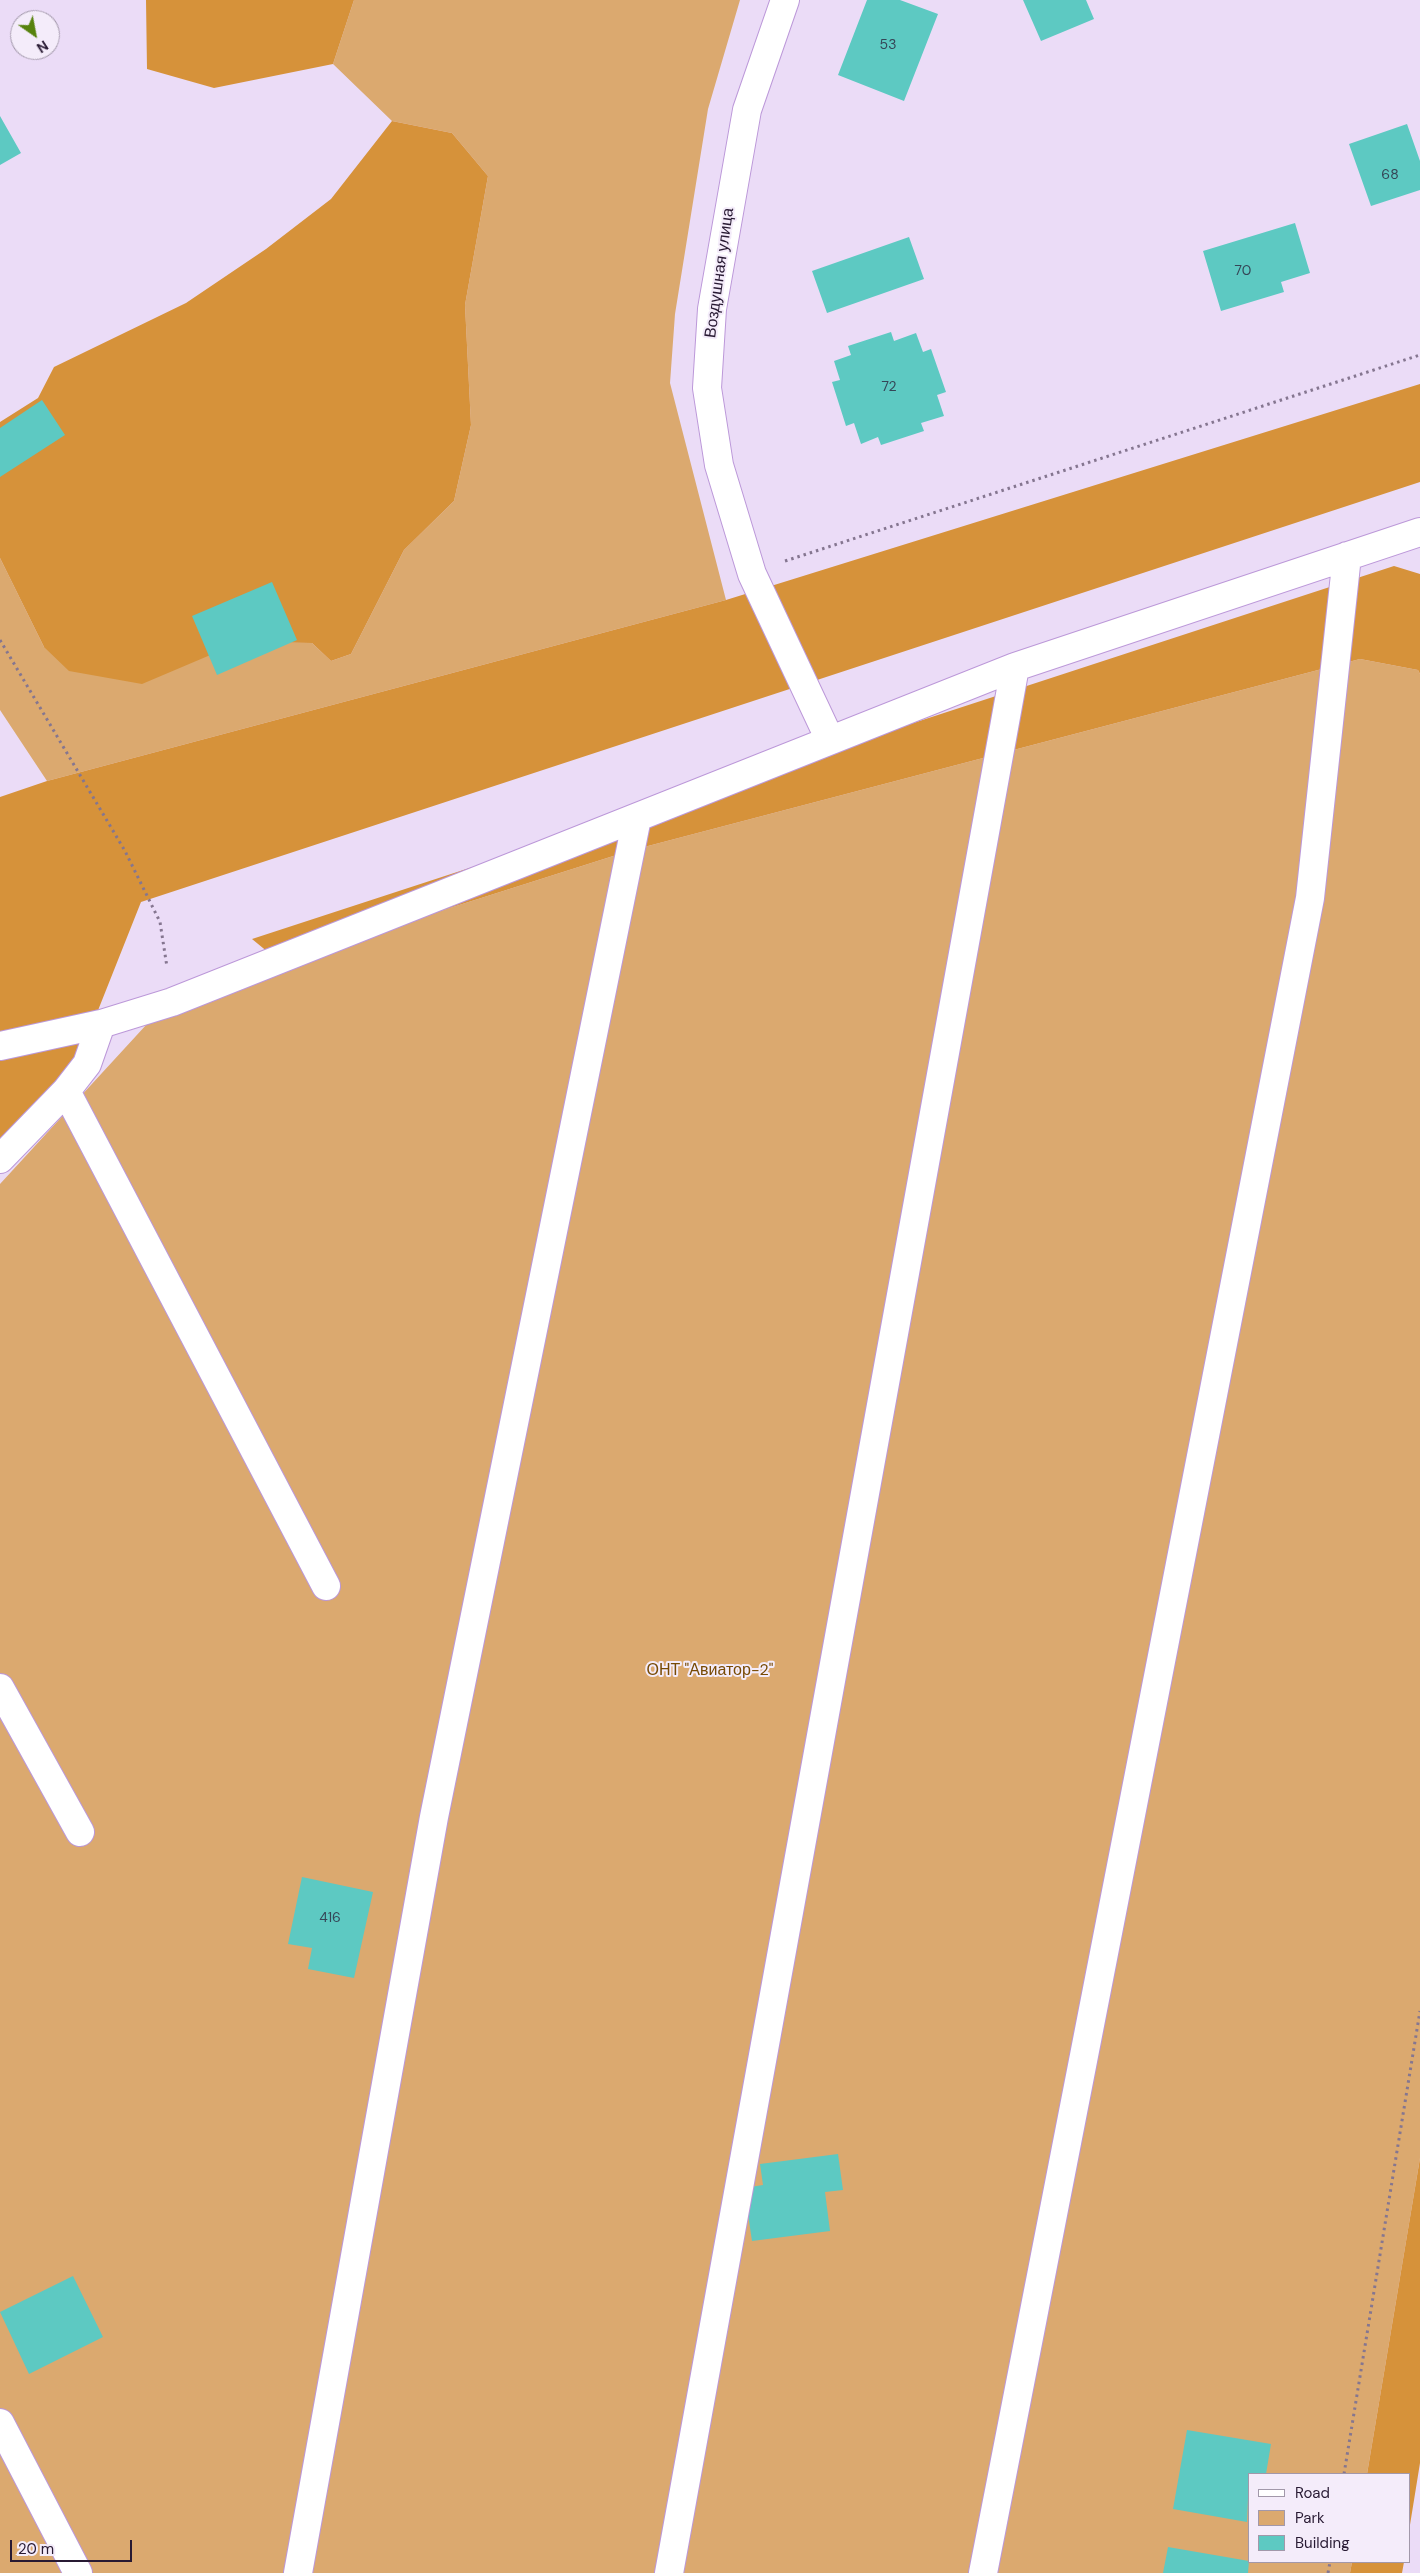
<!DOCTYPE html>
<html>
<head>
<meta charset="utf-8">
<style>
	body { margin:0 }
	#map { position:relative; width:1420px; height:2573px; overflow:hidden; background:#ebdcf7; font-family:"DM Sans",sans-serif }
	canvas { display:block }
	.legend { position:absolute; left:1248px; top:2473px; width:162px; height:90px; box-sizing:border-box; background:#f4ecfa; border:1px solid #a298aa; margin:0; padding:6px 9px; list-style:none; font-size:15px; color:#281a33 }
	.legend li { display:flex; align-items:center; gap:10px; height:25px }
	.legend b { width:25px; border:1px solid #a298aa }
	.north { position:absolute; left:10px; top:10px; width:50px; height:50px; box-sizing:border-box; background:#f4ecfa; border:1px solid #a298aa; border-radius:50%; rotate:147deg; font-size:14px; font-weight:700; line-height:20px; text-align:center; color:#281a33 }
	.north::after { content:''; display:block; margin:auto; width:18px; height:22px; background:#57820d; clip-path:polygon(50% 0,100% 100%,50% 72%,0 100%) }
	.scale { position:absolute; left:10px; top:2540px; width:122px; height:22px; box-sizing:border-box; border:2px solid #281a33; border-top:0; padding-left:6px; font-size:15px; line-height:18px; white-space:nowrap; color:#281a33; -webkit-text-stroke:4px #f4ecfa; paint-order:stroke }
</style>
</head>
<body>
<div id="map">
<canvas width="1420" height="2573"></canvas>
<ul class="legend">
<li><b style="height:6px;background:#fff"></b>Road</li>
<li><b style="height:14px;background:#dba96f"></b>Park</li>
<li><b style="height:14px;background:#5dc9c2"></b>Building</li>
</ul>
<div class="north">N</div>
<div class="scale">20 m</div>
</div>
<script>
const ctx = document.querySelector('canvas').getContext('2d');
ctx.lineJoin = 'round';
function fill(path, color) {
  ctx.fillStyle = color;
  ctx.fill(path, 'evenodd');
}
function strokePath(path, color, width, dash) {
  ctx.strokeStyle = color;
  ctx.lineWidth = width;
  ctx.lineCap = dash ? 'butt' : 'round';
  ctx.setLineDash(dash || []);
  ctx.stroke(path);
}
function label(font, color, halo, rows, align = 'center') {
  ctx.font = font + ' "DM Sans",sans-serif';
  ctx.lineWidth = 4;
  ctx.setLineDash([]);
  ctx.textBaseline = 'middle';
  ctx.strokeStyle = halo;
  ctx.fillStyle = color;
  for (const [text, x, y, turn = 0] of rows) {
    ctx.save();
    ctx.translate(x, y);
    ctx.rotate((+turn || 0) * Math.PI / 180);
    ctx.textAlign = isNaN(turn) ? turn : align;
    if (halo) ctx.strokeText(text, 0, 0);
    ctx.fillText(text, 0, 0);
    ctx.restore();
  }
}
fill(new Path2D(`
	M354,0H740L708,109L675,314L670,383L726,600L47,781L0,710V558L44,647L240,642L312,643L331,661L351,654L404,550L454,501L471,425L465,305L488,176L452,133L392,121L333,64Z
	M1360,659L1418,670L1420,674V2158L1367,2474H1249V2562H1352L1350,2573H0V1184L147,1024L280,962L629,851Z`), '#dba96f');
fill(new Path2D(`
	M146,0H354L333,64L214,88L147,69Z
	M392,121L452,133L488,176L465,305L471,425L454,501L404,550L351,654L331,661L312,643L241,642L142,684L69,671L44,647L0,558V422L38,398L54,367L186,303L266,249L331,199Z
	M1420,384V482L141,902L66,1091L0,1144V797L47,781L726,600Z
	M1394,566L1420,574V674L1418,670L1360,659L629,851L280,962L252,939Z
	M1420,2158V2463L1409,2531V2474H1367Z
	M1352,2562H1404L1402,2573H1350Z`), '#d6923a');
fill(new Path2D(`
	M867,0H900L938,14L904,101L838,75Z
	M1023,0H1086L1094,19L1041,41Z
	M0,116L21,153L0,165Z
	M1407,124L1420,161V190L1371,206L1349,144Z
	M1295,223L1310,273L1281,282L1284,292L1221,311L1203,251Z
	M909,237L924,279L827,313L812,271Z
	M891,332L894,341L916,333L923,352L931,349L946,392L937,395L944,416L921,423L924,431L881,445L878,437L861,444L854,423L846,426L832,382L840,380L834,361L851,355L848,346Z
	M42,400L65,435L0,477V428Z
	M272,582L297,640L217,675L192,616Z
	M302,1877L373,1892L354,1978L308,1969L312,1948L288,1944Z
	M838,2154L843,2190L825,2192L830,2231L752,2241L744,2188L763,2185L760,2164Z
	M73,2276L103,2337L29,2374L0,2312Z
	M1187,2430L1271,2444L1266,2474H1249L1247,2522L1173,2509Z
	M1168,2547L1249,2561L1248,2573H1163Z`), '#5dc9c2');
const minor = new Path2D(`
	M785,0L747,110L712,309L707,388L719,465L752,574L830,740
	M0,1046L101,1024L172,1002L1015,667L1420,532
	M66,1091L326,1586
	M0,1159L66,1091L87,1064L101,1024
	M0,1688L80,1832
	M0,2423L78,2573
	M298,2573L434,1817L637,818
	M669,2573L1015,667
	M983,2573L1310,898L1347,556`);
strokePath(minor, '#bc98d9', 30);
strokePath(new Path2D(`
	M785,561L1420,355
	M0,640L125,851L160,922L167,967
	M1344,2474L1420,2011
	M1328,2573L1330,2562`), '#857690', 3, [2.5, 4]);
strokePath(minor, '#fff', 28);
label('14px', '#354657', null, [
	["53",888,45],
	["68",1390,175],
	["70",1243,271],
	["72",889,387],
	["416",330,1918]
]);
label('16px', '#281a33', '#f4ecfa', [
	["Воздушная улица",720,273,-82]
]);
label('16px', '#774a04', '#f4ecfa', [
	["ОНТ \"Авиатор-2\"",710,1671]
]);
</script>
</body>
</html>
